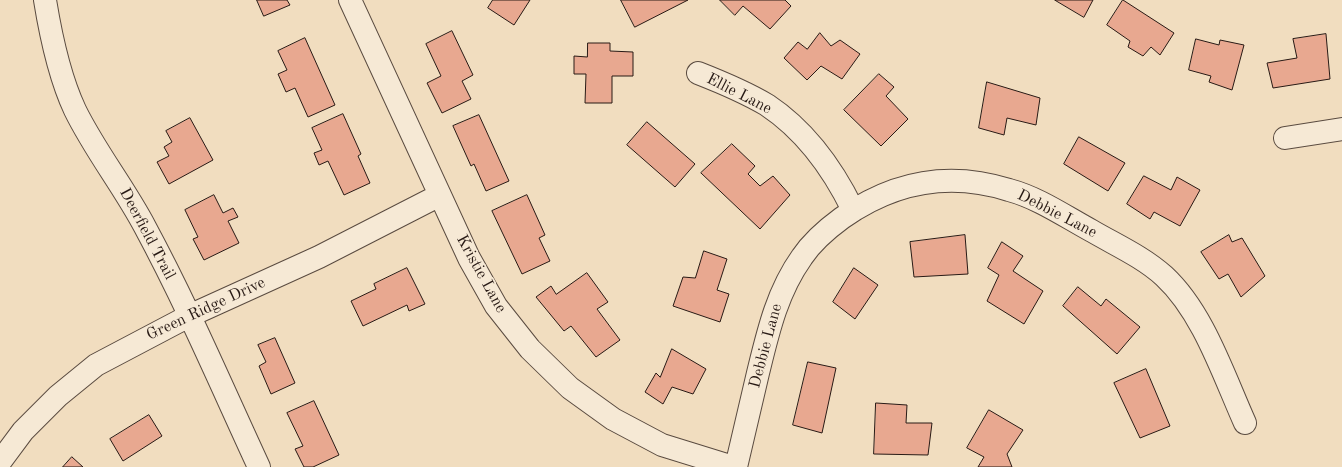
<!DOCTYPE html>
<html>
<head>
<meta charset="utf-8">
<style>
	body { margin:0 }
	canvas { display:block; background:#f1ddbf }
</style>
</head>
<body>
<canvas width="1342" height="467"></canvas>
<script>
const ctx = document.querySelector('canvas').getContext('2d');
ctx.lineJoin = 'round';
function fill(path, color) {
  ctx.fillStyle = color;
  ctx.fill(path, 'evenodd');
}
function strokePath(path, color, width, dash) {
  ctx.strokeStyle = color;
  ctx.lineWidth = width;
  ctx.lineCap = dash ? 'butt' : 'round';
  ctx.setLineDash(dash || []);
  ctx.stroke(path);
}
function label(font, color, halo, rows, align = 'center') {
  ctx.font = font + ' "Old Standard TT",serif';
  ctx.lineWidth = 3.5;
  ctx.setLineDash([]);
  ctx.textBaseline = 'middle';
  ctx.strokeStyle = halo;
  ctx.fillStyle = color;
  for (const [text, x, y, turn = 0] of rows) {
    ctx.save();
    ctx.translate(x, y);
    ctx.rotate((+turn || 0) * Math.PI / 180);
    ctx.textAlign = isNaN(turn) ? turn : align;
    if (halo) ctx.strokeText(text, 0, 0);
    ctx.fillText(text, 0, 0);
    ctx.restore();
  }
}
const building = new Path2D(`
	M257,0H287L290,5L264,16Z
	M493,0H530L514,25L488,8Z
	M621,0H688L635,27Z
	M720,0H785L791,6L770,29L743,6L735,15Z
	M1055,0H1093L1084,17Z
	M1123,0L1174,33L1160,55L1151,47L1143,56L1128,47L1130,41L1107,25Z
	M452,31L473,75L462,81L471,99L442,113L427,83L441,76L426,44Z
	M820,33L831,46L840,40L860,54L842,79L821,66L807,80L784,58L798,42L807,49Z
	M1326,34L1330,79L1273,88L1267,63L1297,58L1293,39Z
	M305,38L335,105L308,117L295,88L286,92L278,74L287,70L278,51Z
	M1196,39L1219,45L1220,40L1244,45L1232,90L1209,82L1211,76L1189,70Z
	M588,43H610V51L633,52V76H612V103H585L586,74H574V56L587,57Z
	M879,74L894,87L886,96L908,119L881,146L844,110Z
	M987,82L1040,98L1036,125L1007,118L1004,135L979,128Z
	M343,114L361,154L358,156L370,183L344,195L328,161L319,165L314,153L322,150L312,128Z
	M479,115L509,181L486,191L474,164L471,166L453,126Z
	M190,118L213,160L169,184L157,162L169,156L164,147L172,142L166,131Z
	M647,122L695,164L675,187L627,145Z
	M1079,137L1125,163L1108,191L1064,164Z
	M732,144L755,166L748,174L760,186L773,176L790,195L760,229L701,173Z
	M1144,176L1171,190L1177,177L1200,190L1180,226L1154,212L1150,219L1127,204Z
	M214,195L223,213L233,208L238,217L228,221L239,243L204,260L193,239L198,237L185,210Z
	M527,195L545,235L539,238L550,261L522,274L492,211Z
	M965,235L968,274L914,277L910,242Z
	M1229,235L1232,242L1242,238L1265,276L1241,297L1228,274L1219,279L1201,252Z
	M1002,242L1023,256L1013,271L1043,291L1024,324L987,301L999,275L988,268Z
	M704,251L727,259L717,290L729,294L720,322L673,306L683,277L695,278Z
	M407,268L425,304L409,311L407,305L363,326L351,301L376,289L374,284Z
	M854,268L878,285L855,319L833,302Z
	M587,273L608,302L597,309L620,340L596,357L571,326L564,331L536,297L551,286L556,294Z
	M1078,287L1101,306L1106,299L1140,327L1117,354L1063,306Z
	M275,338L295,383L271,394L259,366L266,362L258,345Z
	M672,349L706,369L693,394L672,387L663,404L645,392L656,373L660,377Z
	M808,362L836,368L822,433L793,425Z
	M1146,369L1170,426L1140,438L1114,383Z
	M314,401L339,455L313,467H304L295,449L303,446L287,413Z
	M876,403L907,405L906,423H932L928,455L874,454Z
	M989,410L1023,430L1007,454L1012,467H978L984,457L967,448Z
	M149,415L162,436L123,461L110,439Z
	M72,457L83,467H63Z`);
fill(building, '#e8a890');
strokePath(building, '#281a15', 1);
const minor = new Path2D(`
	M45,0C51,37 59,76 75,110C95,151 124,187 145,227C187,305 222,387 259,467
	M350,0L469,258L496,306L530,349L570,388L613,419L662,445L733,467
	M698,73C721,82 745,92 767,105C806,131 833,169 853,210
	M1285,138L1342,129
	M0,462L23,431L58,396L96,365L189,316L319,257L440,195
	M736,467C743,436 751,404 758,373C768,332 777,292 802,257C812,242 827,229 842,218C893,182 949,171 1009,190C1039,198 1066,217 1092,231C1116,245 1143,257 1164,276C1203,312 1223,374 1245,423`);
strokePath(minor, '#5a4b40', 24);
strokePath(minor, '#f6e9d5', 22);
label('16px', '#281a15', '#f6e9d5', [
	["Ellie Lane",739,94,27],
	["Debbie Lane",1057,214,27],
	["Deerfield Trail",147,234,62],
	["Kristie Lane",481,274,61],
	["Green Ridge Drive",206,309,-25],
	["Debbie Lane",766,346,-75]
]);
</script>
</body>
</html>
